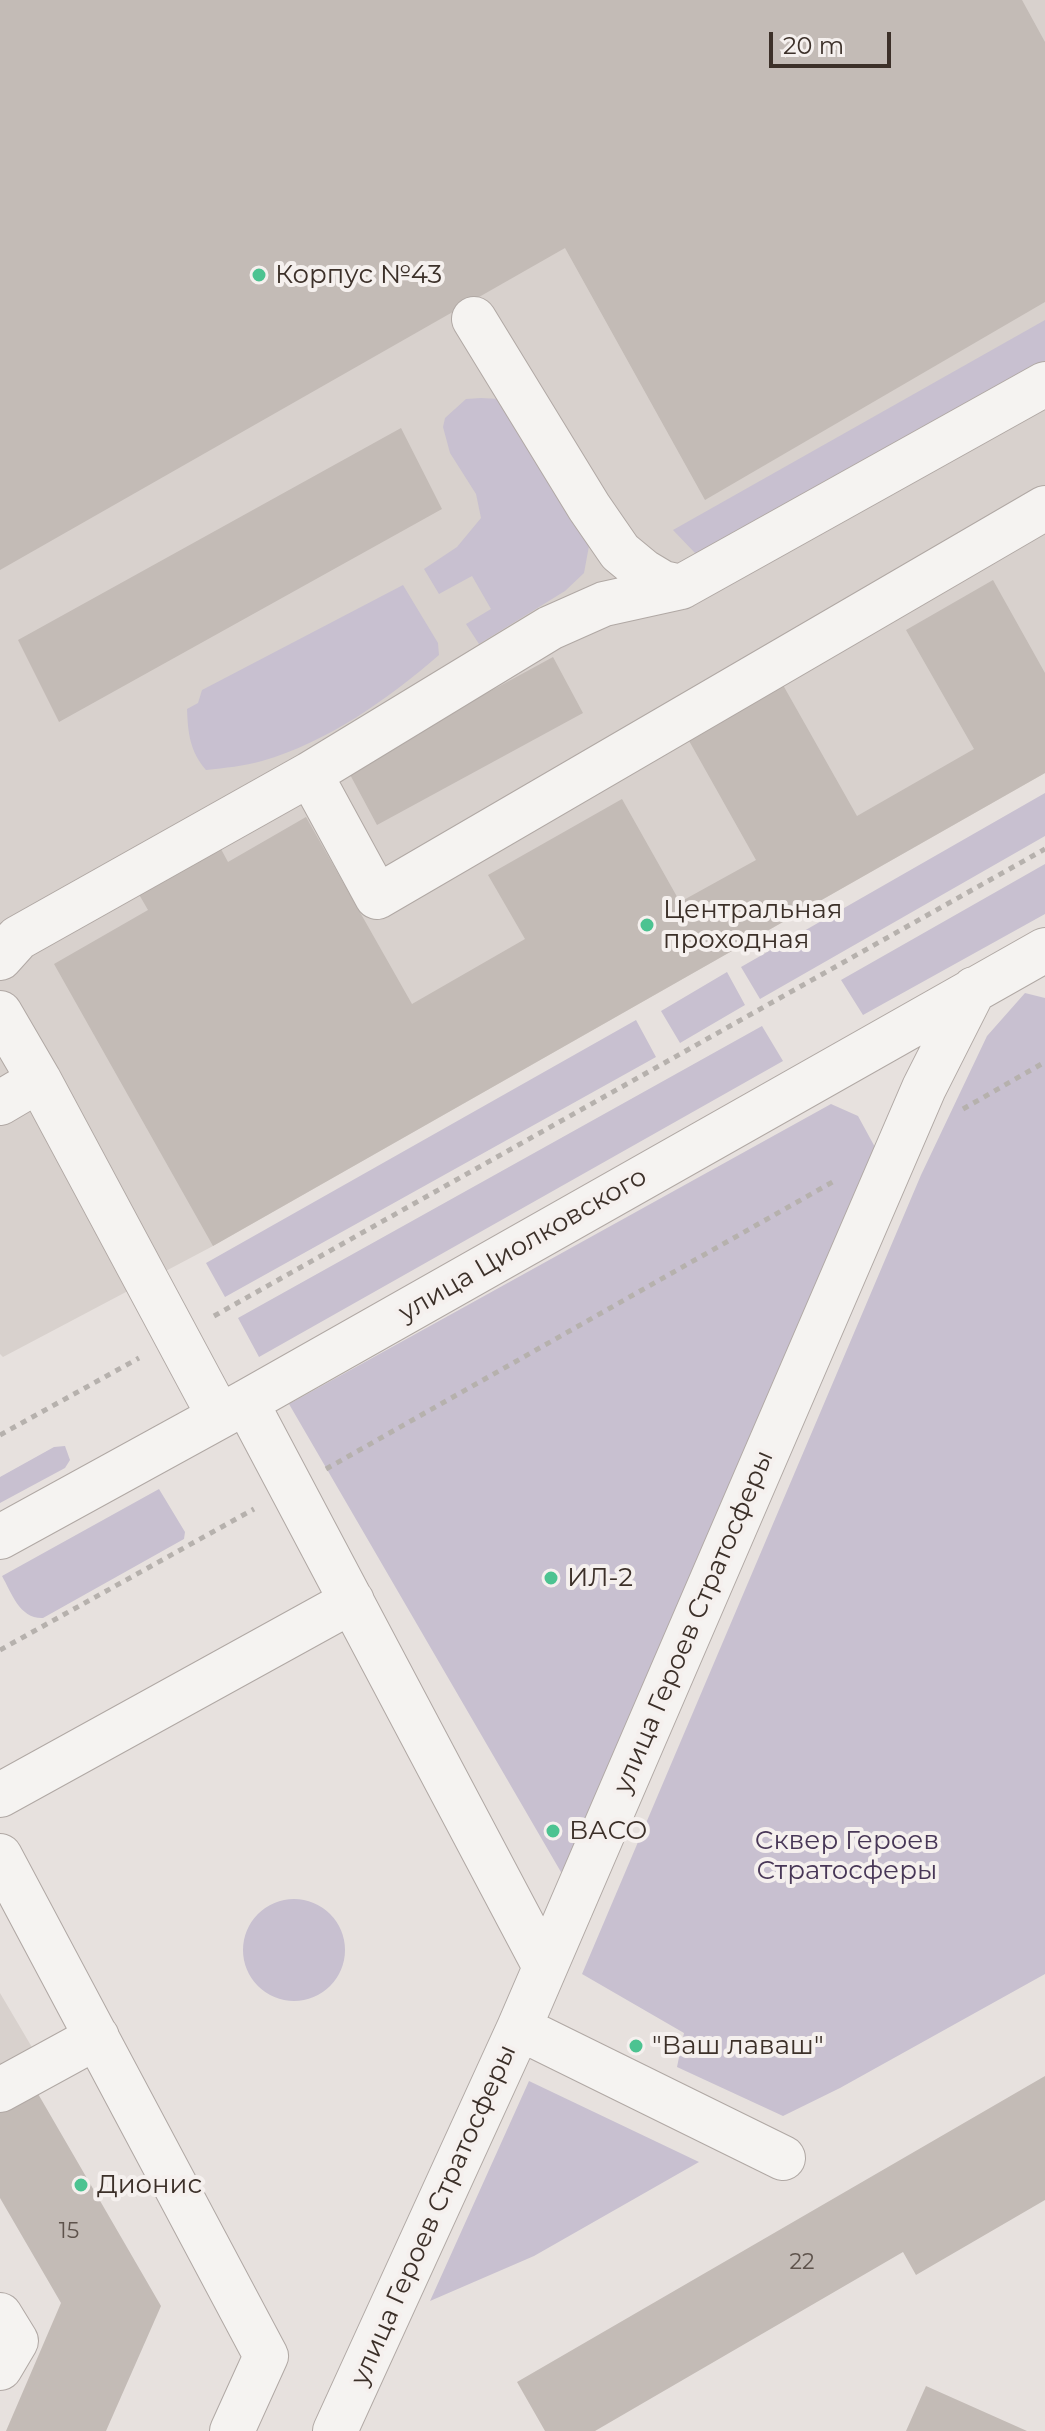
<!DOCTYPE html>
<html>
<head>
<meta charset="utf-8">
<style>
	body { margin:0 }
	#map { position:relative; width:1045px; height:2431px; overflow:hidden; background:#e7e1de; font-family:Montserrat,sans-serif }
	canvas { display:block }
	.scale { position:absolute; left:769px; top:32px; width:122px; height:36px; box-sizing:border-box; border:4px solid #3c3029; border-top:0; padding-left:10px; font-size:24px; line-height:28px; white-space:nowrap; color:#3c3029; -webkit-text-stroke:6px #f5f0ee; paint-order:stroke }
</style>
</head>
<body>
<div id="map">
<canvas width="1045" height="2431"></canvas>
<div class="scale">20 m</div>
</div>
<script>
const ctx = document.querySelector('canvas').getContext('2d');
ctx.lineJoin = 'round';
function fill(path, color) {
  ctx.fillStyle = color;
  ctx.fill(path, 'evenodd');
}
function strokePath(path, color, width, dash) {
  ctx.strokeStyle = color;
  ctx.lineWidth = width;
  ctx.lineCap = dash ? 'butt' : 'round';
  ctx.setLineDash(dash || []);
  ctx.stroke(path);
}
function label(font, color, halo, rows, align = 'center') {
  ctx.font = font + ' Montserrat,sans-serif';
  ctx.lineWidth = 8;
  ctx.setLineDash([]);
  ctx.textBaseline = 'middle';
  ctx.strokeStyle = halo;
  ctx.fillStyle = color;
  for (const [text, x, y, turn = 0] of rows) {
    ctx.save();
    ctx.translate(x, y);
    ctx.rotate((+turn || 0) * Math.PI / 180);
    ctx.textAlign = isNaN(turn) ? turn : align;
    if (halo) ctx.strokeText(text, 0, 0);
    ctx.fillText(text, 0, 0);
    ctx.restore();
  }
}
fill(new Path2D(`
	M0,0H1045V773L213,1246L3,1357L0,1354Z
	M0,1993L33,2049L0,2069Z`), '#d8d1cd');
fill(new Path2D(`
	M1045,320V363L705,554L695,553L673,530Z
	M481,398L500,399L589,546L584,573L565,591L479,644L466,624L491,609L472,576L439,594L424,569L457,547L481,518L476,494L450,453L443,427L445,418L466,399Z
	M403,585L438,643L439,655C388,699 328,742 262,761C244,766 225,768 206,770C190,751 188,734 187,709L198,703L202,690Z
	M1045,793V836L760,999L741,967Z
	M1045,864V914L863,1015L841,980Z
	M727,972L745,1005L680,1043L661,1011Z
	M1025,993L1045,998V1974L840,2088L783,2116L677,2067L684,2033L582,1974L921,1175L987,1036Z
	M636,1020L656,1057L225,1297L206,1263Z
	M762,1026L783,1061L259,1357L238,1318Z
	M831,1104L858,1116L876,1149L565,1879L289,1404Z
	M65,1446L70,1460L65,1468L0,1503V1477L54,1447Z
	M159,1489L185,1532L184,1539L43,1618C20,1619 12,1594 2,1576Z
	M243 1950a51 51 0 1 1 102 0a51 51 0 1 1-102 0Z
	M529,2081L699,2162L534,2256L430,2301Z`), '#c8c0d0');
fill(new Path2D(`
	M0,0H1022L1045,42V302L705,500L565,248L0,570Z
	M401,428L442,509L59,722L18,640Z
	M993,580L1045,673V773L213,1246L54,964L148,910L133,884L215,838L228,862L306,817L412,1004L525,939L488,875L622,799L680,902L756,860L688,739L783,685L857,816L974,749L906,630Z
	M553,657L583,713L377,825L347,769Z
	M1045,2076V2200L916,2275L903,2252L595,2431H545L517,2382Z
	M30,2080L161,2306L106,2431H6L61,2303L0,2198V2097Z
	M926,2386L1027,2431H906Z`), '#c3bbb6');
const minor = new Path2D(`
	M474,319L589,507L620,552L643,571L663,583L681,587
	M310,774L377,897L1045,508
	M0,958L18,938L310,774L550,628L604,604L681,587L1045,384
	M0,1013L39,1080L219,1416
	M0,1103L39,1080
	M246,1402L545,1967
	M0,1537L246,1402L1045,950
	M0,1795L352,1601
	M0,1856L266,2356L232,2431
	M519,2028L783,2158
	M0,2090L97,2037
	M0,2315L16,2341L0,2368
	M335,2431L519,2028L924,1088L974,989`);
strokePath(minor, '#b0a8a4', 46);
strokePath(new Path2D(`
	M963,1109L1045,1062
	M214,1316L1045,849
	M0,1435L139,1358
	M326,1469L836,1180
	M0,1650L254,1509`), '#b6b1ad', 5, [6, 6]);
strokePath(minor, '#f5f3f1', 44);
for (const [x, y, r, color] of [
	[259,275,8,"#4cc391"],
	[647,925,8,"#4cc391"],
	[551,1578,8,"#4cc391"],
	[553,1831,8,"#4cc391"],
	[636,2046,8,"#4cc391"],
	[81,2185,8,"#4cc391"]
]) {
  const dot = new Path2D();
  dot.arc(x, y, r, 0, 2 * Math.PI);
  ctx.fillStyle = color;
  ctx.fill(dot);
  strokePath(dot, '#f5f0ee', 3);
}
label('22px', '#5e534c', null, [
	["15",69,2232],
	["22",802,2263]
]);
label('26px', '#3c3029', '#f5f0ee', [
	["Корпус №43",275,275],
	["Центральная",663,910],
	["проходная",663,940],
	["ИЛ-2",567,1578],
	["ВАСО",569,1831],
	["\"Ваш лаваш\"",652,2046],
	["Дионис",97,2185]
], 'left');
label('26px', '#3c3029', '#f5f0ee', [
	["улица Циолковского",523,1245,-30],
	["улица Героев Стратосферы",694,1622,-67],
	["улица Героев Стратосферы",434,2215,-66]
]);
label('26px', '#483757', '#f5f0ee', [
	["Сквер Героев",847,1841],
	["Стратосферы",847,1871]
]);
</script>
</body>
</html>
